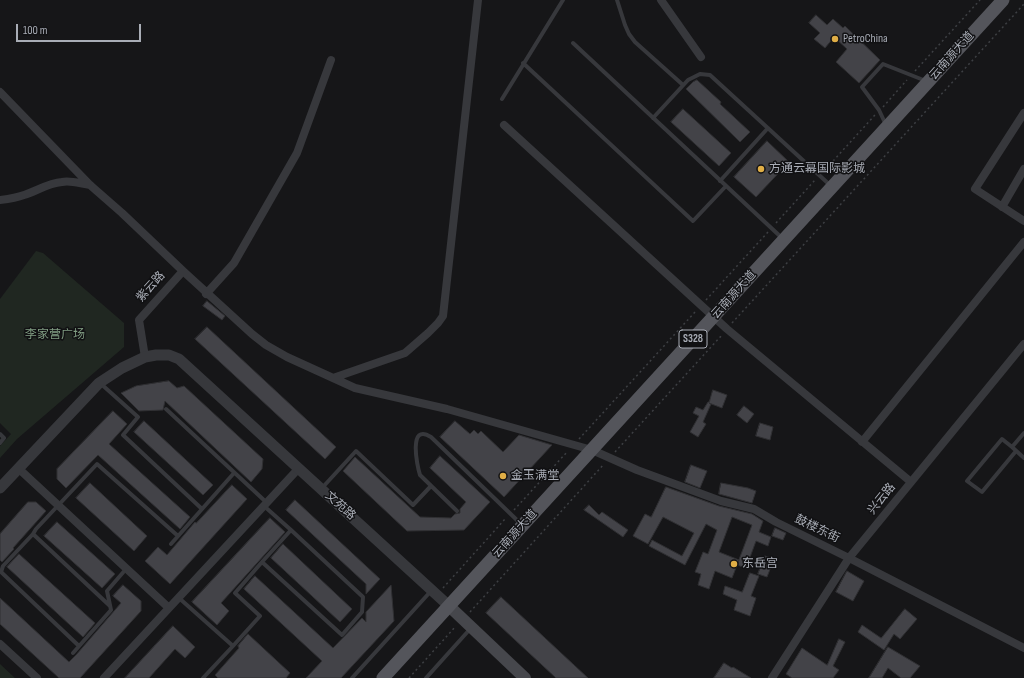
<!DOCTYPE html>
<html>
<head>
<meta charset="utf-8">
<style>
	body { margin:0 }
	#map { position:relative; width:1024px; height:678px; overflow:hidden; background:#161618; font-family:"Sofia Sans Condensed",sans-serif }
	canvas { display:block }
	.scale { position:absolute; left:16px; top:24px; width:125px; height:18px; box-sizing:border-box; border:2px solid #a9adb6; border-top:0; padding-left:5px; font-size:12px; line-height:14px; white-space:nowrap; color:#a9adb6; -webkit-text-stroke:3px #111113; paint-order:stroke }
</style>
</head>
<body>
<div id="map">
<canvas width="1024" height="678"></canvas>
<div class="scale">100 m</div>
</div>
<script>
const ctx = document.querySelector('canvas').getContext('2d');
ctx.lineJoin = 'round';
function fill(path, color) {
  ctx.fillStyle = color;
  ctx.fill(path, 'evenodd');
}
function strokePath(path, color, width, dash) {
  ctx.strokeStyle = color;
  ctx.lineWidth = width;
  ctx.lineCap = dash ? 'butt' : 'round';
  ctx.setLineDash(dash || []);
  ctx.stroke(path);
}
function label(font, color, halo, rows, align = 'center') {
  ctx.font = font + ' "Sofia Sans Condensed","Noto Sans SC",sans-serif';
  ctx.lineWidth = 3;
  ctx.setLineDash([]);
  ctx.textBaseline = 'middle';
  ctx.strokeStyle = halo;
  ctx.fillStyle = color;
  for (const [text, x, y, turn = 0] of rows) {
    ctx.save();
    ctx.translate(x, y);
    ctx.rotate((+turn || 0) * Math.PI / 180);
    ctx.textAlign = isNaN(turn) ? turn : align;
    if (halo) ctx.strokeText(text, 0, 0);
    ctx.fillText(text, 0, 0);
    ctx.restore();
  }
}
fill(new Path2D(`
	M36,251L43,253L124,323V347L17,439L0,458V446L11,434L0,423V299Z
	M0,664L15,678H0Z`), '#202721');
const building = new Path2D(`
	M816,15L827,25L833,19L843,28L845,26L880,60L859,83L836,62L847,49L834,37L825,48L814,39L820,33L809,23Z
	M697,80L721,102L720,104L750,132L740,142L686,89L693,82Z
	M683,109L731,153L719,166L671,122Z
	M767,141L789,162L756,197L734,177Z
	M207,301L225,316L222,320L203,306Z
	M207,327L336,447L325,459L195,339Z
	M169,381L177,388L184,386L263,459L262,469L251,482L165,401L163,410L139,411L121,393L136,386Z
	M713,390L727,395L722,408L709,403L711,404L703,422L706,424L698,437L690,432L699,416L693,413L696,407L703,410L708,402H709Z
	M744,406L754,414L747,423L737,415Z
	M113,411L127,424L109,444L190,517L180,529L98,455L66,488L57,479V469Z
	M144,421L213,485L203,495L134,432Z
	M455,421L470,434L474,430L478,434L481,431L503,452L519,435L552,445L504,497L440,437Z
	M760,423L773,427L770,440L756,436Z
	M440,456L490,502L464,530L407,531L343,471L355,457L420,517L451,518L455,514L460,513V509L466,502L430,468Z
	M691,465L707,471L700,488L685,482Z
	M90,483L147,536L134,551L76,498Z
	M721,483L748,488L756,491L752,503L719,494Z
	M232,485L247,499L170,584L145,561L158,547L167,555L195,522L196,523Z
	M666,487L719,506L752,514L763,521L759,532L771,537L768,546L756,541L746,568L737,565L752,525L732,517L719,552L739,560L732,578L715,571L709,589L698,585L701,574L695,572L703,552L708,554L717,530L706,524L685,565L649,546L652,540L682,556L694,533L663,517L648,544L633,536L645,514L651,517Z
	M295,500L380,579L366,594V584L286,510Z
	M28,502H36L46,511L13,548L14,549L2,562L0,560V534Z
	M589,505L599,515L602,512L628,530L623,537L584,510Z
	M270,518L285,532L221,603L229,611L217,625L192,602Z
	M57,522L115,574L102,588L44,536Z
	M775,528L786,533L783,540L772,536Z
	M283,544L352,609L340,622L271,558Z
	M19,554L95,623L83,637L7,567Z
	M765,556L774,559L767,577L758,574Z
	M847,571L864,581L853,601L836,592Z
	M750,573L759,576L751,596L756,598L750,616L734,610L737,600L723,594L725,586L742,592Z
	M255,576L333,648L362,618L366,622V612L391,585L394,621L341,678H306L322,661L244,589Z
	M123,585L141,601V611L80,678H59L0,624V598L69,662L76,655L121,603L113,596Z
	M501,597L588,678H556L486,613Z
	M905,609L917,619L900,639L894,634L884,650L858,632L862,625L881,638Z
	M173,626L195,647L185,658L175,649L149,678H125Z
	M248,634L290,673L286,678H218L215,675L239,648L238,646Z
	M839,639L845,642L833,666L839,670L833,678H792L786,674L802,648L827,665Z
	M888,647L920,666L910,678H901L888,668L882,678H869Z
	M724,663L732,668L733,667L751,678H714Z`);
fill(building, '#434348');
strokePath(building, '#303033', 1);
strokePath(new Path2D(`
	M915,71L980,0
	M883,107L907,80
	M823,172L875,115
	M776,223L815,180
	M706,300L768,232
	M732,323L1024,4
	M579,439L695,312
	M615,452L722,335
	M514,510L567,452
	M443,588L506,518
	M470,612L604,464
	M409,678L456,626`), '#3d3f43', 1.5, [2, 3]);
strokePath(new Path2D(`
	M617,0L625,25L629,34L635,42L683,85
	M573,43L782,238
	M523,63L693,221L726,186
	M502,99L563,0
	M653,118L688,80L700,74L710,75L831,186
	M886,125L879,110L862,87L883,64L926,81
	M720,181L768,128
	M100,383L138,417L123,435L202,509
	M166,409L266,502
	M1024,433L1012,447L1024,458
	M0,434L4,438L0,443
	M1012,447L1002,439L967,481L982,492L1016,451
	M322,488L356,451L413,505L431,486
	M264,506L291,530
	M457,511L420,475C417,466 408,422 431,437L521,524
	M33,534L3,566L1,572L79,646
	M171,544L234,473
	M179,598L233,646L260,616L235,593L262,562L342,635L362,612L363,597L291,530L262,562
	M110,606L33,534L36,529L97,464L178,536
	M73,653L111,610L107,591L126,569
	M203,678L233,646
	M352,678L431,591
	M426,678L471,628`), '#37383c', 4);
strokePath(new Path2D(`
	M661,0L701,57
	M0,92L90,185L122,213L183,271
	M1024,113L975,189L1024,221
	M504,125L727,329L911,482
	M0,200C8,199 16,198 24,195C37,191 48,183 62,182C71,180 81,184 90,185
	M1002,207L1024,169
	M206,294L234,263L297,153L331,60
	M145,357L139,320L183,271L252,334L266,345L287,357L355,388L447,409L592,450L637,470L721,501L754,509L776,522L849,558L1024,648
	M333,378L405,353L428,333L438,323L443,316L478,0
	M862,442L1024,242
	M18,468L169,608
	M0,644L37,678
	M104,678L299,468
	M772,678L849,558L1024,344`), '#37383c', 8);
strokePath(new Path2D(`
	M0,488L99,383L122,368L145,357L156,355H169L179,359L449,606`), '#37383c', 11);
strokePath(new Path2D(`
	M449,606L525,678`), '#46474c', 12);
strokePath(new Path2D(`
	M383,678L1003,0`), '#54555b', 13);
for (const [x, y, r, color] of [
	[835,39,4,"#e0ae46"],
	[761,169,4,"#e0ae46"],
	[503,476,4,"#e0ae46"],
	[734,564,4,"#e0ae46"]
]) {
  const dot = new Path2D();
  dot.arc(x, y, r, 0, 2 * Math.PI);
  ctx.fillStyle = color;
  ctx.fill(dot);
  strokePath(dot, '#111113', 1.5);
}
for (const [x, y, w] of [
	[693,339,28]
]) {
  const box = new Path2D();
  box.roundRect(x - w / 2, y - 9, w, 18, 3);
  ctx.fillStyle = '#111113';
  ctx.fill(box);
  strokePath(box, '#a9adb6', 1);
}
label('bold 11px', '#a9adb6', null, [
	["S328",693,339]
]);
label('12px', '#a9adb6', '#111113', [
	["PetroChina",843,39],
	["方通云幕国际影城",769,169],
	["金玉满堂",511,476],
	["东岳宫",742,564]
], 'left');
label('12px', '#a9adb6', '#111113', [
	["云南源大道",952,56,-48],
	["紫云路",151,287,-48],
	["云南源大道",734,295,-48],
	["兴云路",882,499,-51],
	["文苑路",340,506,42],
	["鼓楼东街",817,529,26],
	["云南源大道",515,534,-48]
]);
label('12px', '#829f84', '#111113', [
	["李家营广场",55,335]
]);
</script>
</body>
</html>
